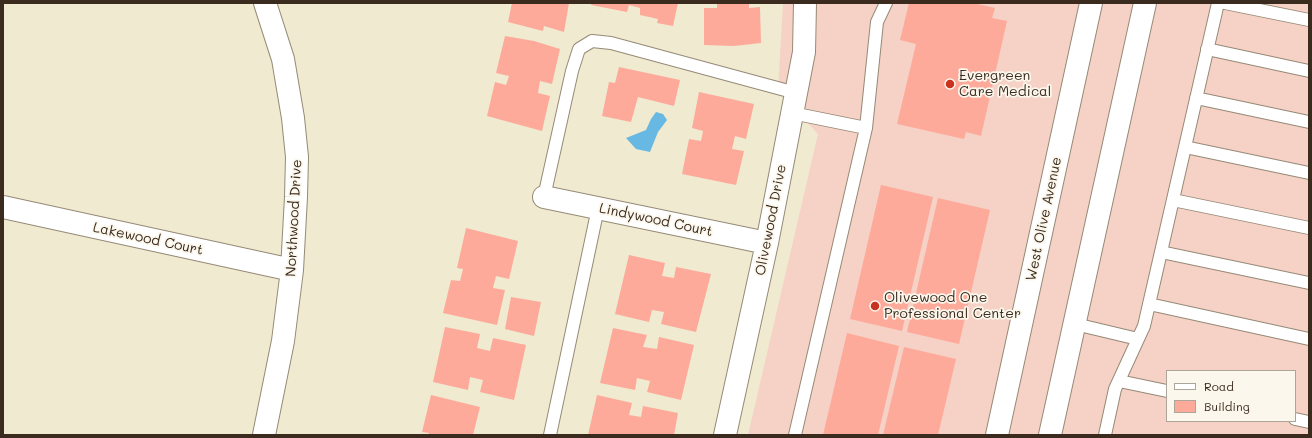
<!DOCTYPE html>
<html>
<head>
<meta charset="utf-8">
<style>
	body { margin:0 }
	#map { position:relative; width:1312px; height:438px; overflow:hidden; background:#f0ead0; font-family:Mali,sans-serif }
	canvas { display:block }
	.frame { position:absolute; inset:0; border:4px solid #3b2a1e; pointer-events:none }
	.legend { position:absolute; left:1166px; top:370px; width:130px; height:52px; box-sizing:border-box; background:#fbf7ec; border:1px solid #aea59a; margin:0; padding:5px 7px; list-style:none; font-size:12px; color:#3b2a1e }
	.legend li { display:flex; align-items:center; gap:8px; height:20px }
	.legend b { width:20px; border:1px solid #aea59a }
</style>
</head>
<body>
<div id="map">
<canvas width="1312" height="438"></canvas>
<div class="frame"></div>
<ul class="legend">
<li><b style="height:5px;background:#fff"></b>Road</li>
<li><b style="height:11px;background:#fdaa9b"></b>Building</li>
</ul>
</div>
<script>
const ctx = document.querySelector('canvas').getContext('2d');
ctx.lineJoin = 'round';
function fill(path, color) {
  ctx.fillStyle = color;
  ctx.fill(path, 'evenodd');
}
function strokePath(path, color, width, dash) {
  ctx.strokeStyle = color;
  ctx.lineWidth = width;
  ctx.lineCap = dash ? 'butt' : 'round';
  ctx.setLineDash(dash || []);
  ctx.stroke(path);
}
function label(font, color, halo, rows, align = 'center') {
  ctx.font = font + ' Mali,sans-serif';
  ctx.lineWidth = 3.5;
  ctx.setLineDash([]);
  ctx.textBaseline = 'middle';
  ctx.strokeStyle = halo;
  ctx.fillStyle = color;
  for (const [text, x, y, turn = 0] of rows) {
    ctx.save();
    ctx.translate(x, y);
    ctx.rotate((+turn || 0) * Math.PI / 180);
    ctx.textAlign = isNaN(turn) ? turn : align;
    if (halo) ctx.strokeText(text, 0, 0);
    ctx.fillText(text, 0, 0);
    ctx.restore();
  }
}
fill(new Path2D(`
	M783,3H1309V435H748L818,134L778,91ZM1167,371H1295V421H1167Z`), '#f6d1c5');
fill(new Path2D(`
	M656,112L663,114L667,120L658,132L650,152L636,149L626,138L646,130L651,119Z`), '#67b8e2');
fill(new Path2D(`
	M512,3H569L564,32L544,26L543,31L508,22Z
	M592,3H678L673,26L657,23L658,19L640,15V8L629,5L627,12L591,5Z
	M717,3H749V8L760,7L761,43L734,46L704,45V8H717Z
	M909,3H973L995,8L992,18L1007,21L981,136L966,132L964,139L897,124L916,44L900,40Z
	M505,36L534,41L560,49L552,84L540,81L538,93L550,96L542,131L487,116L495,82L506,85L509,76L496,73Z
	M619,67L680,80L674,106L638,97L631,122L602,116L609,82L615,83Z
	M699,92L754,104L746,139L735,136L732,149L744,151L736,185L682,174L689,139L701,141L703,131L692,128Z
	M881,185L933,197L902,331L850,319Z
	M938,198L990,210L959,344L907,332Z
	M466,228L518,241L509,279L496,276L493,288L505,290L497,325L443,313L451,280L460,281L463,269L457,268Z
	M629,255L665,263L662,276L674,278L676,267L711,274L696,332L661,324L664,312L652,310L649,322L615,314Z
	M511,297L541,302L534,336L505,329Z
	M445,327L480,334L477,348L490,351L493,338L526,345L514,400L480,392L483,380L470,377L468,390L433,382Z
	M613,328L647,335L643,347L657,349L659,337L694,345L681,400L647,392L650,381L637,378L635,390L600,383Z
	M847,333L899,346L878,435H823Z
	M904,347L956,359L938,435H883Z
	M431,395L480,407L473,435H428L429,433L422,432Z
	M597,395L632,403L629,415L641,417L643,406L678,413L674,435H588Z`), '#fdaa9b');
const service = new Path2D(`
	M1225,3L1309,20
	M1207,49L1309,71
	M1196,98L1309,122
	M792,113L866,128
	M1185,147L1309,173
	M544,197L572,71L579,49L592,41L611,43L796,93
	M1173,200L1309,228
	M1161,252L1309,283
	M1149,304L1309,339
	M1075,324L1138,339
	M1119,381L1167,391
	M1295,419L1309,422
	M550,435L598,208
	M795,435L866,128L877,22L886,3
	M1105,435L1115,389L1144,326L1218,3`);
const minor = new Path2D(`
	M544,197L767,243
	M3,207L292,270
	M264,435L283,341L292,270L296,197L297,157L293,118L283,59L265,3
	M725,435L767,243L804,52L805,3`);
const secondary = new Path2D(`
	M997,435L1091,3
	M1050,435L1145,3`);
strokePath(service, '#968a77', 14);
strokePath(minor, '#968a77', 24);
strokePath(secondary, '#968a77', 24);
strokePath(service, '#fff', 12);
strokePath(minor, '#fff', 22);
strokePath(secondary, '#fff', 22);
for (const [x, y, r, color] of [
	[950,84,5,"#c8321e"],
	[875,306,5,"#c8321e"]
]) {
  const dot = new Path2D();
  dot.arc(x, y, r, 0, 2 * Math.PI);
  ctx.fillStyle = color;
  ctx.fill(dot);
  strokePath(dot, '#fbf7ec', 1.5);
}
label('14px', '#3b2a1e', '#fbf7ec', [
	["Evergreen",959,76],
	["Care Medical",959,92],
	["Olivewood One",884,298],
	["Professional Center",884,314]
], 'left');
label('14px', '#3b2a1e', '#fbf7ec', [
	["Northwood Drive",294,218,-87],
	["West Olive Avenue",1044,219,-78],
	["Lindywood Court",656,220,12],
	["Olivewood Drive",771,220,-79],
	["Lakewood Court",148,239,12]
]);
</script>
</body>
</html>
